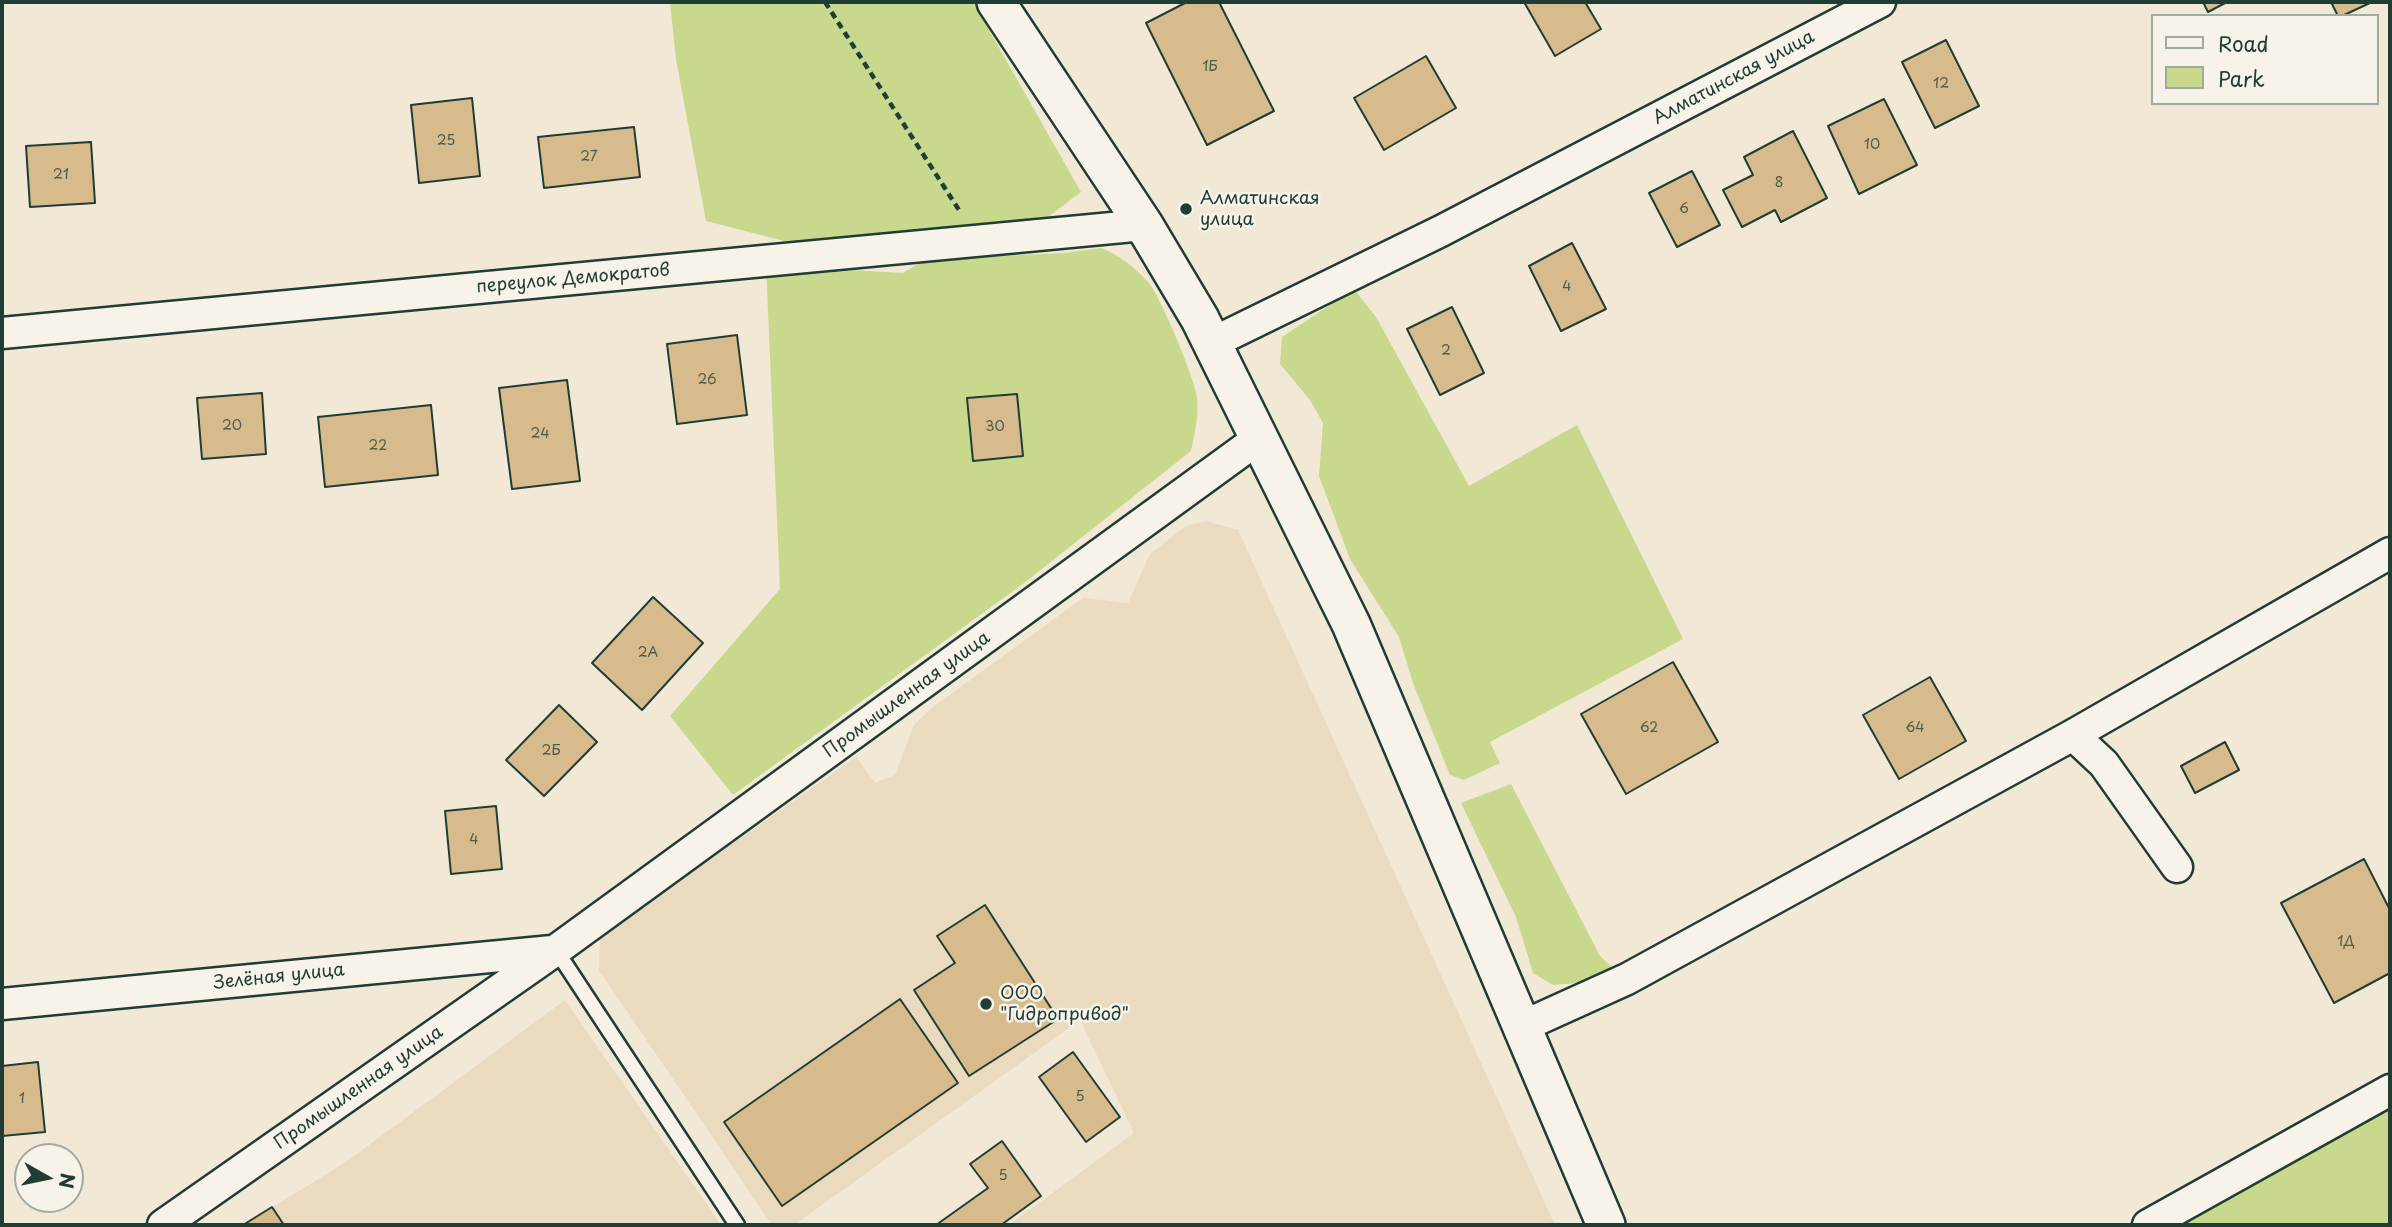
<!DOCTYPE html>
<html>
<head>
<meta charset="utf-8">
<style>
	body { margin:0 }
	#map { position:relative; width:2392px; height:1227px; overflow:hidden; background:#f1e8d6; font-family:"Playpen Sans",sans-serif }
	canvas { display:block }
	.frame { position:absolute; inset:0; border:4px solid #1f3d34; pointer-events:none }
	.legend { position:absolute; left:2151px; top:14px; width:228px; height:91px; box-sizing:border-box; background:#f7f3e8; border:2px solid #a1aaa0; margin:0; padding:9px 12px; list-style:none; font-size:21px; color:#1f3d34 }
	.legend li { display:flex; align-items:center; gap:14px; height:35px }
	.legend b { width:35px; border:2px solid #a1aaa0 }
	.north { position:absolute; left:14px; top:1143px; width:70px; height:70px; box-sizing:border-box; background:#f7f3e8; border:2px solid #a1aaa0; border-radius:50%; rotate:99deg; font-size:19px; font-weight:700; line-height:28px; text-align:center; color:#1f3d34 }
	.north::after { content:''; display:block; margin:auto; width:24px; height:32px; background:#1f3d34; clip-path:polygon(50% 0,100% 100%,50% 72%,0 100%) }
</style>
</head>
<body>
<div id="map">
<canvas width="2392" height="1227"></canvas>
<div class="frame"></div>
<ul class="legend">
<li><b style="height:9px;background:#f7f3e8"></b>Road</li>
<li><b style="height:19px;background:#c8d98d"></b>Park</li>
</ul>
<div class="north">N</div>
</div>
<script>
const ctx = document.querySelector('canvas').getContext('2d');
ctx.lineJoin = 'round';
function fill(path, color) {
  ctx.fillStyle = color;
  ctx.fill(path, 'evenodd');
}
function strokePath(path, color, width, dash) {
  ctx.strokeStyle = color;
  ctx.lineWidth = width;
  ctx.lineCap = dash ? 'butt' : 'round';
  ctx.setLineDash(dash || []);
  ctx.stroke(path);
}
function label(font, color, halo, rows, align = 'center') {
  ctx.font = font + ' "Playpen Sans",sans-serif';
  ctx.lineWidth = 5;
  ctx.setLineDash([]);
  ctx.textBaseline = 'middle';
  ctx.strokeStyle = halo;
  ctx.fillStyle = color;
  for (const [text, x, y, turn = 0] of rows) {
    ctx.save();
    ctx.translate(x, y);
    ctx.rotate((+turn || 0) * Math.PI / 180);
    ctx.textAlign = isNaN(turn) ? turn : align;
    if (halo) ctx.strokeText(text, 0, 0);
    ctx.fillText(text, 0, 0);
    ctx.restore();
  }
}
fill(new Path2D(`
	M1206,521L1238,530L1555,1225H1009L1134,1133L1080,1020L794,1225H772L599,970L600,937L856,757L875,783L895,775L914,725L933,707L1083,598L1128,603L1150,554L1186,526Z
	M565,1000L721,1225H244L346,1162Z`), '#eadac0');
fill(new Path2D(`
	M670,2H973L1081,192L1048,217L792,243L706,221L676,59Z
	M1101,248C1120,255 1134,267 1148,282C1160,295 1192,373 1196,392C1200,411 1195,432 1191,451L1024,583L733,795L670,716L780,589L766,265L903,273L926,259L1065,253Z
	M1354,289L1376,317L1469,486L1577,425L1683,639L1490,742L1500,763L1464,780L1450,775L1413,683L1399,637L1350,559L1319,476L1323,423L1310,400L1280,364L1282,337Z
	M1511,784L1600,956L1618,973L1577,983L1553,985L1533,973L1516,917L1461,803Z
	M2390,1099V1225H2174Z`), '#c8d98d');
const building = new Path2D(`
	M1187,2H1219L1274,111L1207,145L1146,23Z
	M1524,2H1585L1601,29L1555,56Z
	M2203,2H2227L2208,12Z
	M2331,2H2372L2342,16H2338Z
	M1946,40L1979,106L1935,128L1902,62Z
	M1426,56L1456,108L1384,150L1354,98Z
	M472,98L480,176L419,183L411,105Z
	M1884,99L1917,165L1859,194L1828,126Z
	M634,127L640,177L544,188L538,137Z
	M1793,131L1827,198L1781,222L1775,210L1742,227L1723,190L1753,175L1744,157Z
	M91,142L95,203L30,207L26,146Z
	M1692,171L1720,225L1677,247L1649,193Z
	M1572,243L1606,309L1561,331L1529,266Z
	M1452,307L1484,373L1440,395L1407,329Z
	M737,335L747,415L677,424L667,344Z
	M567,380L580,481L512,489L499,388Z
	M262,393L266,454L202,459L197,398Z
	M1017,394L1023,456L973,461L967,398Z
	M431,405L438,475L325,487L318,417Z
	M653,597L703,643L642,710L592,663Z
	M1673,662L1718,742L1626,794L1581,714Z
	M1930,677L1966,741L1899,779L1863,715Z
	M559,705L597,742L544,796L506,760Z
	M2225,742L2239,770L2195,793L2181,766Z
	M496,806L502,869L451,874L445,811Z
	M2364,859L2390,910V973L2334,1003L2281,903Z
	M985,905L1058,1019L969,1076L914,990L955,963L937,936Z
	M900,999L958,1083L782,1206L724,1122Z
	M1073,1052L1120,1117L1086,1142L1039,1077Z
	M38,1062L45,1132L2,1136V1066Z
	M1002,1141L1041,1196L1001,1225H936L988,1188L970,1164Z
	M272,1207L284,1225H243Z`);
fill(building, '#d8bb8c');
strokePath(building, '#1f3d34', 2);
const service = new Path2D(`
	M556,950L737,1225`);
const minor = new Path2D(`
	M2,333L1144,225
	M1212,343L1441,231L1880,2
	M2073,735L2104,764L2177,867
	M2,1004L552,951
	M1521,1027L1627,979L2073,735L2390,553
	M163,1225L556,950L1258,439
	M2148,1225L2390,1090`);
const tertiary = new Path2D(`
	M996,2L1144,225L1200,319L1351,624L1606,1225`);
strokePath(service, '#1f3d34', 19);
strokePath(minor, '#1f3d34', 35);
strokePath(tertiary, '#1f3d34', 42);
strokePath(new Path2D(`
	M825,2L959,210`), '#1f3d34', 4.5, [7, 5]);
strokePath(service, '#f7f3e8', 14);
strokePath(minor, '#f7f3e8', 30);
strokePath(tertiary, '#f7f3e8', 37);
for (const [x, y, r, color] of [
	[1186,209,7,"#1f3d34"],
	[986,1004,7,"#1f3d34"]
]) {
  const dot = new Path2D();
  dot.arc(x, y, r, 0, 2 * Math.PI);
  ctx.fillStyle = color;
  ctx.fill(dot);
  strokePath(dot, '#f7f3e8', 2.5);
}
label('14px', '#4d5c4a', null, [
	["1Б",1210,67],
	["12",1941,84],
	["25",446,141],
	["10",1872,145],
	["27",589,157],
	["21",61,175],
	["8",1779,183],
	["6",1684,209],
	["4",1567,287],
	["2",1446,351],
	["26",707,380],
	["20",232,426],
	["30",995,427],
	["24",540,434],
	["22",378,446],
	["2А",648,653],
	["62",1649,728],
	["64",1915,728],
	["2Б",551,751],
	["4",474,840],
	["1Д",2346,942],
	["5",1080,1097],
	["1",22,1099],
	["5",1003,1176]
]);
label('18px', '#1f3d34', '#f7f3e8', [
	["Алматинская улица",1734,78,-28],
	["переулок Демократов",573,279,-5],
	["Промышленная улица",907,695,-36],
	["Зелёная улица",279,977,-6],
	["Промышленная улица",359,1088,-35]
]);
label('18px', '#1f3d34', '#f7f3e8', [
	["Алматинская",1200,199],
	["улица",1200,220],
	["ООО",1000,994],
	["\"Гидропривод\"",1000,1015]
], 'left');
</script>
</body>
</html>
